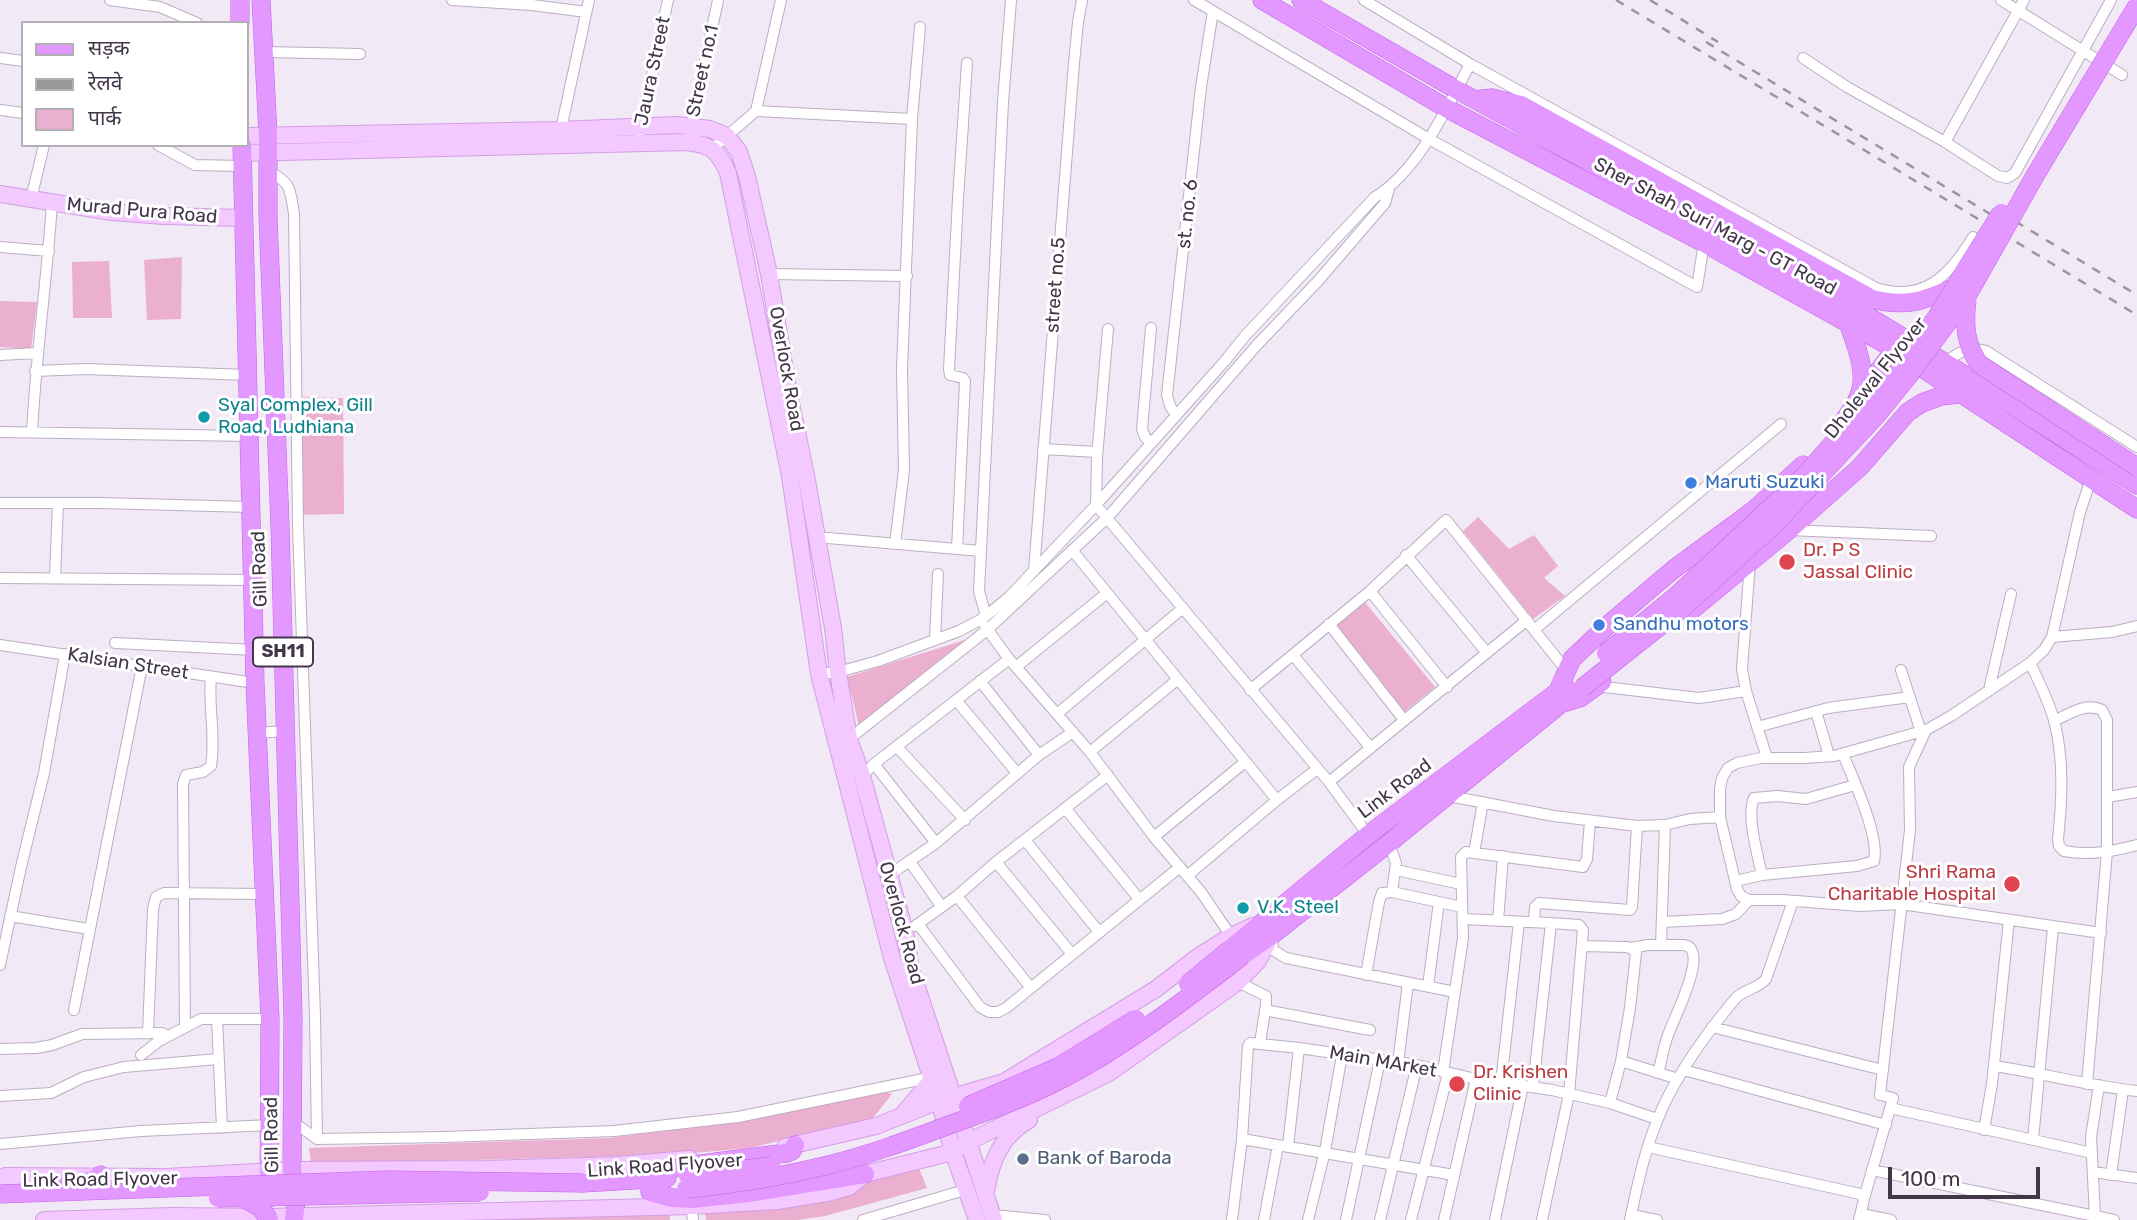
<!DOCTYPE html>
<html>
<head>
<meta charset="utf-8">
<style>
	body { margin:0 }
	#map { position:relative; width:2137px; height:1220px; overflow:hidden; background:#f1e9f5; font-family:Rubik,"Noto Sans Devanagari",sans-serif }
	canvas { display:block }
	.legend { position:absolute; left:21px; top:21px; width:228px; height:126px; box-sizing:border-box; background:#fff; border:2px solid #b3afb6; margin:0; padding:9px 12px; list-style:none; font-size:21px; color:#423649 }
	.legend li { display:flex; align-items:center; gap:14px; height:35px }
	.legend b { width:35px; border:2px solid #b3afb6 }
	.scale { position:absolute; left:1888px; top:1167px; width:152px; height:32px; box-sizing:border-box; border:4px solid #423649; border-top:0; padding-left:9px; font-size:21px; line-height:24px; white-space:nowrap; color:#423649; -webkit-text-stroke:5px #fff; paint-order:stroke }
</style>
</head>
<body>
<div id="map">
<canvas width="2137" height="1220"></canvas>
<ul class="legend">
<li><b style="height:9px;background:#e398ff"></b>सड़क</li>
<li><b style="height:9px;background:#989898"></b>रेलवे</li>
<li><b style="height:19px;background:#ebafcf"></b>पार्क</li>
</ul>
<div class="scale">100 m</div>
</div>
<script>
const ctx = document.querySelector('canvas').getContext('2d');
ctx.lineJoin = 'round';
function fill(path, color) {
  ctx.fillStyle = color;
  ctx.fill(path, 'evenodd');
}
function strokePath(path, color, width, dash) {
  ctx.strokeStyle = color;
  ctx.lineWidth = width;
  ctx.lineCap = dash ? 'butt' : 'round';
  ctx.setLineDash(dash || []);
  ctx.stroke(path);
}
function label(font, color, halo, rows, align = 'center') {
  ctx.font = font + ' Rubik,sans-serif';
  ctx.lineWidth = 6;
  ctx.setLineDash([]);
  ctx.textBaseline = 'middle';
  ctx.strokeStyle = halo;
  ctx.fillStyle = color;
  for (const [text, x, y, turn = 0] of rows) {
    ctx.save();
    ctx.translate(x, y);
    ctx.rotate((+turn || 0) * Math.PI / 180);
    ctx.textAlign = isNaN(turn) ? turn : align;
    if (halo) ctx.strokeText(text, 0, 0);
    ctx.fillText(text, 0, 0);
    ctx.restore();
  }
}
fill(new Path2D(`
	M182,257L181,319L147,320L144,260Z
	M109,261L112,318H73L72,262Z
	M0,301L37,302L31,349L0,347Z
	M295,397L343,398L344,514L295,515Z
	M1478,517L1509,549L1534,535L1558,566L1544,578L1565,596L1533,619L1463,531Z
	M1363,600L1435,687L1404,712L1328,630Z
	M971,638L859,726L847,677Z
	M877,1089L892,1094L873,1118L750,1148L671,1155L311,1164L309,1148L609,1138L743,1121Z
	M918,1166L927,1188L825,1216L797,1220H706L704,1206Z
	M669,1206L670,1220H369Z`), '#ebafcf');
const street = new Path2D(`
	M110,0L160,7L197,23
	M452,0L532,5L586,12
	M1194,0L1429,139L1697,287L1704,243
	M2001,0L2122,75
	M2024,0L1945,142L1998,176L2007,178L2015,173L2111,0
	M264,52L360,54
	M0,58L23,61
	M1803,58L1847,87L1945,142
	M1470,64L1876,288C1924,303 1950,275 1973,237
	M0,110L23,113
	M756,111L912,119
	M640,131L668,0
	M690,132L718,0
	M560,134L589,0
	M158,145L195,165L242,166
	M713,148L756,111L781,0
	M268,171C292,183 290,189 294,214L298,525L315,1016L317,1139
	M31,199L44,145
	M0,247L49,251
	M769,274L907,276
	M1151,328L1142,429L1145,437L1151,443
	M1108,329L1097,457L1096,505L1329,782L1368,835
	M0,355L37,353
	M1945,363C1958,352 1969,346 1986,351L2137,447
	M35,371L86,369L248,375
	M1176,415L1170,406L1167,395L1201,87L1213,11
	M0,432L250,436
	M32,432C36,355 47,279 52,203
	M1043,449L1097,452
	M2091,479L2080,512L2052,637L2044,650L2030,663L1951,716L1926,730L1834,756L1804,758H1761L1737,763L1728,768L1722,778L1720,789V817L1737,889L1741,896L1749,900H1783L1860,906L1901,904L2101,933
	M0,503H101L251,507
	M1789,530L1931,536
	M816,537L981,551
	M895,544L904,470L902,369L912,119L920,27
	M957,549L965,381L963,378L950,375L949,369L958,199L967,63
	M1072,550L1277,800
	M1406,555L1487,653
	M1750,562L1742,669L1746,691L1767,758
	M1034,571L1074,63L1078,22L1082,0
	M0,578L253,580
	M55,578L58,503
	M1370,591L1447,687
	M986,616L979,591L1003,102L1011,0
	M1329,624L1404,720
	M985,626L1009,659L1090,752L1154,837L1201,892L1231,936
	M1534,630L1781,424
	M2052,637L2112,632L2137,626
	M935,639L938,574
	M115,643L255,650
	M0,645L255,683
	M1293,655L1370,747
	M2030,663C2039,682 2050,703 2055,724C2064,761 2062,801 2058,839L2059,846L2064,851C2089,856 2113,851 2137,845
	M1016,667L1107,593
	M1901,670L1921,732
	M819,674L838,672L878,661L959,631L980,620L992,611L1009,597L1096,505L1224,362L1245,336L1375,197C1418,171 1447,108 1470,64L1364,0
	M980,681L1039,755
	M1596,686L1699,698L1746,691
	M1250,690L1370,591L1446,520L1567,671
	M1989,690L2011,594
	M956,700L1017,773
	M1816,711L1829,756
	M1057,714L1183,608
	M2054,721C2069,714 2086,702 2102,710L2107,720V852L2087,1084
	M1757,727L1828,708L1910,697
	M258,733L285,731
	M849,739L987,630L1108,517L1256,346L1318,281L1385,203L1389,189
	M897,747L965,820
	M1090,752L1177,680
	M874,764L936,843
	M862,776L874,764L1009,659
	M1329,782L1527,620
	M1449,796L1554,816L1637,826L1665,825L1690,819L1720,817
	M2108,797L2137,792
	M1065,808L1139,899
	M1154,837L1245,762
	M1025,840L1099,932
	M1389,843L1396,863L1392,892
	M1474,853L1483,802
	M910,862L942,907
	M996,862L1072,954
	M1396,870L1461,884
	M889,875L936,843L1039,755L1073,732
	M1762,875C1758,856 1746,816 1754,798L1777,796L1806,799L1855,785
	M1187,876L1277,800L1317,769
	M1735,881L1762,875L1857,866L1874,861C1880,836 1853,779 1843,754
	M957,896L1031,988
	M10,916L89,929
	M1463,919L1551,923L1579,925L1583,930L1569,1094L1542,1220
	M1498,921L1503,856
	M1534,922L1535,907L1539,903L1630,910L1632,907L1637,826
	M1662,922L1722,919L1736,914L1749,900
	M918,924L980,1007L989,1012H998L1006,1008L1180,867
	M915,926L957,896L996,862L1108,775
	M1272,938L1273,950L1286,958L1455,992
	M1661,945L1665,825
	M1582,946L1626,947L1631,948L1636,953L1630,1008L1621,1061L1610,1103
	M1631,948L1648,945H1683C1688,946 1690,946 1692,951C1700,966 1676,1015 1670,1030C1664,1043 1662,1059 1658,1073
	M0,965L21,867L44,773L65,654
	M1366,975L1379,902L1382,893L1392,892L1462,907
	M1238,982L1266,996V1005L1260,1043
	M1428,986L1439,902
	M74,1010L142,666
	M1265,1010L1370,1030
	M217,1019L222,1128
	M185,1027L183,784L186,775L203,772L211,766C216,737 208,706 211,677
	M1712,1027L1883,1070
	M148,1033L153,909L156,897L164,893L264,894
	M0,1049L36,1048L52,1045L82,1034L162,1033L168,1036
	M141,1055L159,1041L201,1019H270
	M1621,1061L1678,1079
	M1398,1063L1408,983
	M1994,1066C2042,1073 2089,1086 2137,1091
	M1684,1070L1886,1125
	M1443,1072L1463,938L1461,857L1466,852L1474,853L1583,867L1587,859L1590,821
	M1501,1083L1519,922
	M1533,1087L1551,923
	M0,1096L51,1093L84,1077L124,1067L218,1059
	M1890,1108L2092,1153
	M292,1121L317,1139L445,1137L614,1131L738,1117L933,1077
	M1984,1130L1992,1084L2009,920
	M1242,1139L1454,1175
	M2033,1140L2053,927
	M0,1144L141,1131L270,1125
	M1288,1146L1299,1048
	M1648,1147L1865,1195
	M1872,1170L2114,1220
	M2093,1172L2137,1178
	M2111,1175L2123,1090
	M691,1206L693,1220
	M1861,1214L1891,1220
	M993,1215L1045,1220
	M1631,1215L1657,1220
	M2095,1217L2091,1137L2099,1085
	M863,1220L968,1189
	M1232,1220L1242,1139L1248,1046L1250,1043L1299,1048L1417,1065L1476,1079L1552,1090L1610,1103L1657,1119
	M1264,1220L1278,1145
	M1308,1220L1325,1151L1342,1055
	M1346,1220L1380,1060
	M1380,1220L1417,1065
	M1411,1220L1448,1073
	M1444,1220L1476,1079
	M1495,1220L1523,1085
	M1630,1220C1637,1187 1644,1153 1657,1121C1674,1077 1705,1035 1735,999C1744,989 1758,989 1766,979L1793,901
	M1859,1220L1865,1195L1893,1098L1880,1095L1910,830L1909,767L1926,730`);
const secondary = new Path2D(`
	M247,136L560,130L677,125L710,129L727,136L739,152L747,176L769,274L789,394L806,475L833,628L838,672L849,739L862,776L905,932L911,969L994,1220
	M242,153L687,142C711,145 718,150 728,173L790,476L819,674L892,958L939,1101L953,1152L977,1220
	M0,194L112,212L164,216L242,218
	M903,1114L931,1081
	M785,1147L876,1126L939,1101L1004,1082L1156,989L1199,956L1231,936L1253,926
	M0,1178L5,1176L166,1177L292,1170L486,1169L618,1165L690,1159
	M986,1191C991,1162 1001,1135 1029,1120
	M44,1220L172,1216L269,1217L691,1206L777,1201L827,1193L849,1187L865,1174L953,1152L968,1142L1109,1073L1238,982L1258,961L1272,935`);
const primary = new Path2D(`
	M240,0V23
	M261,0L268,134V216L280,526L293,1017L292,1170L296,1201L294,1220
	M1262,0L1446,108L1704,243L1887,345L2137,509
	M1301,0L1457,90L1816,285L1952,367L2137,485
	M1481,99L1492,98L1521,105L1872,299C1907,308 1925,300 1956,287
	M242,145L255,683L270,1019L269,1198
	M1859,396L1902,340
	M1837,430C1844,420 1853,409 1858,398C1869,375 1856,345 1848,323
	M1692,610L1789,530L1860,467L1908,412L1922,403L1941,396L1960,394
	M1557,693L1572,659L1609,624L1674,569L1754,510L1803,465
	M1560,704L1580,698L1602,682
	M1229,950L1368,835L1565,686
	M1242,956L1272,935L1389,843L1558,706
	M657,1179L676,1167L787,1153L792,1151L795,1145
	M583,1183L667,1178
	M58,1184L92,1181L101,1175
	M650,1192L672,1198L692,1199L748,1193L865,1174`);
strokePath(street, '#bdadc4', 12);
strokePath(secondary, '#d39ee4', 18);
strokePath(primary, '#c461eb', 19);
strokePath(street, '#fff', 10);
strokePath(secondary, '#f3c9ff', 16);
strokePath(primary, '#e398ff', 18);
strokePath(new Path2D(`
	M1616,0L2137,315
	M1650,0L1718,42
	M1706,42L2005,223
	M2000,212L2137,295`), '#989898', 2.5, [9, 9]);
const primaryBridge = new Path2D(`
	M1967,300C1964,324 1965,343 1979,364L2137,467
	M1606,653L1675,597L1805,475L1896,371L1936,318L2001,213
	M1582,688L1684,607L1774,525L1876,416L1910,374L1967,296L2036,174L2137,6
	M1188,984L1229,950
	M968,1106L1058,1067L1136,1019
	M688,1176L771,1166
	M686,1189C734,1184 781,1177 828,1165C869,1155 909,1140 949,1125C986,1112 1023,1099 1058,1081C1124,1047 1184,1001 1242,956
	M0,1194L388,1180L583,1183
	M218,1198L480,1192
	M243,1198L261,1208L269,1220`);
strokePath(primaryBridge, '#c461eb', 19, []);
strokePath(primaryBridge, '#e398ff', 18);
for (const [x, y, r, color] of [
	[204,417,7,"#0f9aa8"],
	[1691,483,7,"#3f7fe0"],
	[1787,562,9,"#e0444e"],
	[1599,625,7,"#3f7fe0"],
	[2012,884,9,"#e0444e"],
	[1243,908,7,"#0f9aa8"],
	[1457,1084,9,"#e0444e"],
	[1023,1159,7,"#5c6f8a"]
]) {
  const dot = new Path2D();
  dot.arc(x, y, r, 0, 2 * Math.PI);
  ctx.fillStyle = color;
  ctx.fill(dot);
  strokePath(dot, '#fff', 2.5);
}
for (const [x, y, w] of [
	[283,652,60]
]) {
  const box = new Path2D();
  box.roundRect(x - w / 2, y - 14.5, w, 29, 5);
  ctx.fillStyle = '#fff';
  ctx.fill(box);
  strokePath(box, '#423649', 2);
}
label('bold 18px', '#423649', null, [
	["SH11",283,652]
]);
label('19px', '#423649', '#fff', [
	["Jaura Street",653,71,-78],
	["Street no.1",703,71,-78],
	["Murad Pura Road",142,211,5],
	["st. no. 6",1188,214,-84],
	["Sher Shah Suri Marg - GT Road",1715,227,28],
	["street no.5",1056,285,-86],
	["Overlock Road",786,369,80],
	["Dholewal Flyover",1876,378,-51],
	["Gill Road",260,569,-92],
	["Kalsian Street",128,664,9],
	["Link Road",1395,789,-37],
	["Overlock Road",901,923,75],
	["Main MArket",1383,1062,10],
	["Gill Road",272,1135,-91],
	["Link Road Flyover",665,1166,-4],
	["Link Road Flyover",100,1180,-1]
]);
label('19px', '#0d838f', '#fff', [
	["Syal Complex, Gill",218,406],
	["Road, Ludhiana",218,428],
	["V.K. Steel",1257,908]
], 'left');
label('19px', '#366cbe', '#fff', [
	["Maruti Suzuki",1705,483],
	["Sandhu motors",1613,625]
], 'left');
label('19px', '#be3a42', '#fff', [
	["Dr. P S",1803,551],
	["Jassal Clinic",1803,573],
	["Shri Rama",1996,873,"right"],
	["Charitable Hospital",1996,895,"right"],
	["Dr. Krishen",1473,1073],
	["Clinic",1473,1095]
], 'left');
label('19px', '#4e5e75', '#fff', [
	["Bank of Baroda",1037,1159]
], 'left');
</script>
</body>
</html>
